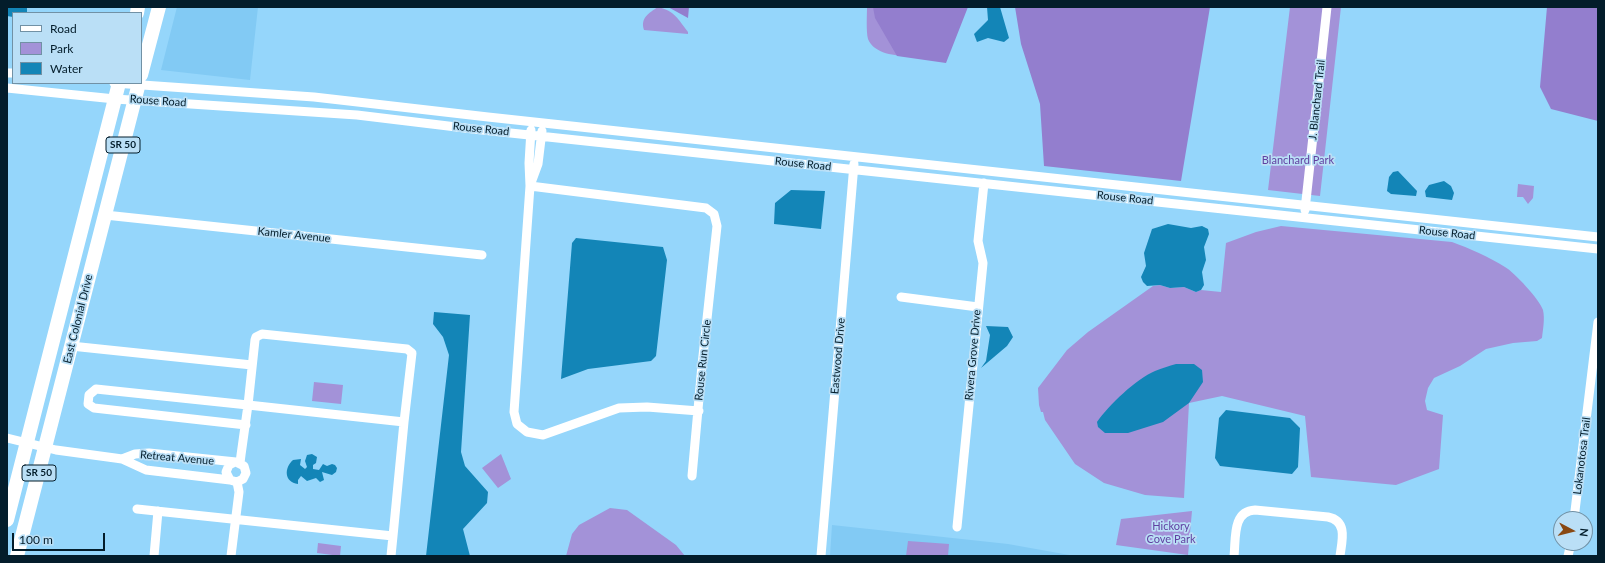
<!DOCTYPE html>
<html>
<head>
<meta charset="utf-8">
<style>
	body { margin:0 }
	#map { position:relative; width:1605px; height:563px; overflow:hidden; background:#95d6fb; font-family:Lato,sans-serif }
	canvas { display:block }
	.frame { position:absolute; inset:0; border:8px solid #031d2b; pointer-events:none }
	.legend { position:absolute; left:12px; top:12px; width:130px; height:72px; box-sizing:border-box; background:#badff6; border:1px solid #7191a5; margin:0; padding:5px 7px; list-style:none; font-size:12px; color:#031d2b }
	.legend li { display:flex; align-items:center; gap:8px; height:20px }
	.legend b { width:20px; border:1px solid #7191a5 }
	.north { position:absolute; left:1553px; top:511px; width:40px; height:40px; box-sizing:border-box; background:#badff6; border:1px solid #7191a5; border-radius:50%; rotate:97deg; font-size:11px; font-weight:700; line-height:16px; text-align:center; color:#031d2b }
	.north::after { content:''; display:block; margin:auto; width:14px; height:18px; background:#894812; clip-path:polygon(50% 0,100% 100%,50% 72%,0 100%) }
	.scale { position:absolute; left:12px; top:533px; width:93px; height:18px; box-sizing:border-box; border:2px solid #031d2b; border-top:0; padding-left:5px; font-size:12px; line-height:14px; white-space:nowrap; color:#031d2b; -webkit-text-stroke:3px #badff6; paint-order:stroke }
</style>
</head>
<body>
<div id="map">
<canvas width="1605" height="563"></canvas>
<div class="frame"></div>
<ul class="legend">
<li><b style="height:5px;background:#fff"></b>Road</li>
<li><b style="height:11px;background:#a392d8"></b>Park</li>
<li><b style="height:11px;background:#1385b7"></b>Water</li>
</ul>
<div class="north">N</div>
<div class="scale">100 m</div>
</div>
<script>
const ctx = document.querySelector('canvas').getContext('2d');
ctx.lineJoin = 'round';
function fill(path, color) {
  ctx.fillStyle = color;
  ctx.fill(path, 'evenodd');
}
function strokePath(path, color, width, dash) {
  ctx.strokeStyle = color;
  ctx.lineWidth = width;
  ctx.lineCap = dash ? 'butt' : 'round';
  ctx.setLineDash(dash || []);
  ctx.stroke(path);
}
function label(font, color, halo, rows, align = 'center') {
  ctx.font = font + ' Lato,sans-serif';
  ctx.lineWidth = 3.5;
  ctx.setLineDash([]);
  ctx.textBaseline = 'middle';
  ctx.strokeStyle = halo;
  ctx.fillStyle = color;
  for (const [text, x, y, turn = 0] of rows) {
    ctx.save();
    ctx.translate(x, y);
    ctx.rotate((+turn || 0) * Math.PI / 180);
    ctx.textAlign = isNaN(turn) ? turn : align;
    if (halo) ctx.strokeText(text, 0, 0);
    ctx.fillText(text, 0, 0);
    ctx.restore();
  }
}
fill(new Path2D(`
	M177,7H258L250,80L161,70Z
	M832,525L1008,544L1075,556H830Z`), '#82caf4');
fill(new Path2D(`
	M658,7C675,11 678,19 688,32V34L644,30C640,18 649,13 658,7Z
	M867,7H950L909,56C896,56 874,54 868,39C866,31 867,15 867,7Z
	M1290,7H1341L1320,196L1268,190Z
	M1518,184L1534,186L1533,198L1528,204L1523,197H1517Z
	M1281,226L1452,242C1469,248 1489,257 1505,267C1514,272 1540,300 1543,310C1545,319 1543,329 1542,338L1537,341L1513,343L1486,349L1460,366L1434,378L1428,388L1425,401L1427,410L1443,415L1439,469L1396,485L1311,477L1305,416L1222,396L1189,403L1184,498L1145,495L1104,483L1075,464L1045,420L1043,412H1041L1039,405L1038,388L1067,350L1088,332L1153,286L1160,285L1170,288L1184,287L1196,292L1201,290L1221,292L1226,243L1256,232Z
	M314,382L343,385L341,404L312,401Z
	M501,454L511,479L498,488L482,468Z
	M610,508L627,510L676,545L685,556H566L572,534L579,525Z
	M1192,511L1188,555L1116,545L1121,519Z
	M908,541L949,544L948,556H906Z
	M318,543L341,546L340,556L317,553Z`), '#a392d8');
fill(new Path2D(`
	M668,7H689L688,18Z
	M873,7H968L946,63L897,56L875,18Z
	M1015,7H1210L1181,181L1044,166L1040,104L1021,44Z
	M1547,7H1598V121L1551,109L1540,87Z`), '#937ece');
fill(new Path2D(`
	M7,7H27V13H13V17L7,16Z
	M987,7H1000L1009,38L1004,42L988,38L977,42L974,34L988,20Z
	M1398,171L1417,191L1416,196L1391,194L1387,191L1389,177L1393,172Z
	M1444,181L1451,186L1454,193L1452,200L1426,197L1425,191L1429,185Z
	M791,190L825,191L821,229L774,224L775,203Z
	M1168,224L1191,228L1202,226L1208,229L1209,234L1204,247L1206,260L1202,272L1204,285L1201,290L1196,292L1184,287L1170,288L1160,285L1147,286L1143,282L1141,277L1146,266L1144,253L1152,229Z
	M576,238L663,247L667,260L656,356L651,361L588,369L561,379L572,243Z
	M434,312L470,315L461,452L465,466L488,492L487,503L463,529L470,556H426L449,355L443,337L433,324Z
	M986,326L1008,327L1013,337L1007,346L981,368L986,361L990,335Z
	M1176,364H1194L1202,370L1203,382L1189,403L1163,422L1128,433H1105L1098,427L1097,422C1109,405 1136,379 1155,371C1162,368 1169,366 1176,364Z
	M1226,410L1290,418L1300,428L1298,467L1292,474L1220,466L1215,458L1219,418Z
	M307,455L312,454L317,457L316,463L313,465V469L319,470L323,464L327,466L332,464L335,465L337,468L336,472L332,475L322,472L324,480L320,482L316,478L307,481L301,476L298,480V484C284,482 284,468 293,460L301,459L300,465L305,469L307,467L305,461Z`), '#1385b7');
strokePath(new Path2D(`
	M7,73H13
	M114,83L314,97L488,117L1598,237
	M7,88L115,99L357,115L473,129L1598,249
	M531,130L529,163L530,186L514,412L517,424L527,432L543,435L619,408L647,407L699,411
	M531,183L538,164L542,131
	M530,186L706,208L714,214L717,226L702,365L692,476
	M1305,210L1327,7
	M105,215L482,255
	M901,297L978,307
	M71,346L252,365
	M7,438L56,450L115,458L122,459L135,454L149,453L236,462L244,466L246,473L243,479L237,482L230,480L226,472L229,465L233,463
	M122,459L146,470L230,480
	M240,463L241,455L248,405L96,389L89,395L88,404L94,408L246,425
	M137,509L393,536L404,422L248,405L255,340L256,337L262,334L407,349L412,353L404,422
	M1574,519L1598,322
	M957,527L983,263L978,241L984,183
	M154,556L158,511
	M231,556L239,492L237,482
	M391,556L393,536
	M821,556L854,164
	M1234,556C1236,539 1232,511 1255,510L1328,517C1348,521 1342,541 1340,556
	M1568,556L1571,543`), '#fff', 9);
strokePath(new Path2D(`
	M137,13L138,7
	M141,75L159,7
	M7,520L119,83
	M17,556L139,83`), '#fff', 14);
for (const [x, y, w] of [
	[123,145,34],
	[39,473,34]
]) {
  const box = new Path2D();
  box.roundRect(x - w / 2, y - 8, w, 16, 3);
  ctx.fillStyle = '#badff6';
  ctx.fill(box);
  strokePath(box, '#031d2b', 1);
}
label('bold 10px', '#031d2b', null, [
	["SR 50",123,145],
	["SR 50",39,473]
]);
label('11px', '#031d2b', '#badff6', [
	["J. Blanchard Trail",1317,100,-84],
	["Rouse Road",158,101,4],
	["Rouse Road",481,129,6],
	["Rouse Road",803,164,6],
	["Rouse Road",1125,198,6],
	["Rouse Road",1447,233,6],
	["Kamler Avenue",294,235,6],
	["East Colonial Drive",78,319,-76],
	["Rivera Grove Drive",973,355,-85],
	["Eastwood Drive",838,356,-85],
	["Rouse Run Circle",703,360,-84],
	["Lokanotosa Trail",1582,456,-83],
	["Retreat Avenue",177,458,5]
]);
label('11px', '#6041a1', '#badff6', [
	["Blanchard Park",1298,160],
	["Hickory",1171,526],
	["Cove Park",1171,539]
]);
</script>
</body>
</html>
